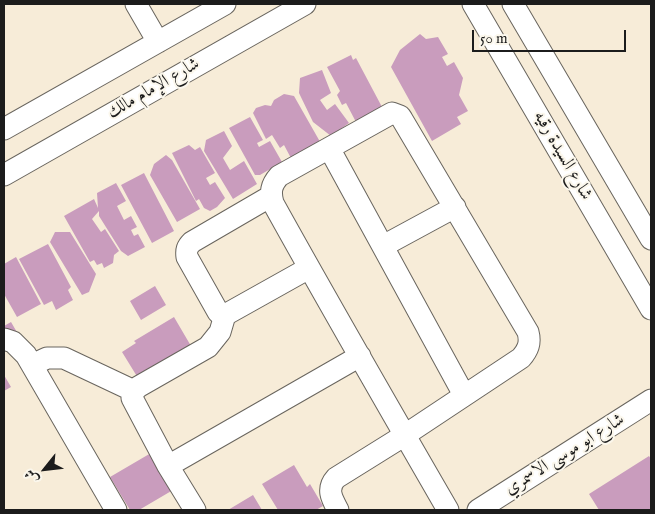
<!DOCTYPE html>
<html>
<head>
<meta charset="utf-8">
<style>
	body { margin:0 }
	#map { position:relative; width:655px; height:514px; overflow:hidden; background:#f7ecd8; font-family:"IM FELL English",Amiri,serif }
	canvas { display:block }
	.frame { position:absolute; inset:0; border:5px solid #1c1c1c; pointer-events:none }
	.north { position:absolute; left:20px; top:444px; width:50px; height:50px; -webkit-text-stroke:4px #fbf7ec; paint-order:stroke; rotate:241deg; font-size:14px; font-weight:700; line-height:20px; text-align:center; color:#1c1c1c }
	.north::after { content:''; display:block; margin:auto; width:18px; height:22px; background:#1c1c1c; clip-path:polygon(50% 0,100% 100%,50% 72%,0 100%) }
	.scale { position:absolute; left:472px; top:30px; width:154px; height:22px; box-sizing:border-box; border:2px solid #1c1c1c; border-top:0; padding-left:6px; font-size:15px; line-height:18px; white-space:nowrap; color:#1c1c1c; -webkit-text-stroke:4px #fbf7ec; paint-order:stroke }
</style>
</head>
<body>
<div id="map">
<canvas width="655" height="514"></canvas>
<div class="frame"></div>
<div class="north">ش</div>
<div class="scale">50 m</div>
</div>
<script>
const ctx = document.querySelector('canvas').getContext('2d');
ctx.lineJoin = 'round';
function fill(path, color) {
  ctx.fillStyle = color;
  ctx.fill(path, 'evenodd');
}
function strokePath(path, color, width, dash) {
  ctx.strokeStyle = color;
  ctx.lineWidth = width;
  ctx.lineCap = dash ? 'butt' : 'round';
  ctx.setLineDash(dash || []);
  ctx.stroke(path);
}
function label(font, color, halo, rows, align = 'center') {
  ctx.font = font + ' "IM FELL English",Amiri,serif';
  ctx.lineWidth = 4;
  ctx.setLineDash([]);
  ctx.textBaseline = 'middle';
  ctx.strokeStyle = halo;
  ctx.fillStyle = color;
  for (const [text, x, y, turn = 0] of rows) {
    ctx.save();
    ctx.translate(x, y);
    ctx.rotate((+turn || 0) * Math.PI / 180);
    ctx.textAlign = isNaN(turn) ? turn : align;
    if (halo) ctx.strokeText(text, 0, 0);
    ctx.fillText(text, 0, 0);
    ctx.restore();
  }
}
fill(new Path2D(`
	M420,34L426,39L438,37L448,54L442,57L447,66L454,62L463,78L459,95L468,111L457,117L461,124L432,141L391,67L400,50Z
	M351,55L353,60L356,58L382,107L356,122L346,103L342,105L337,95L340,91L327,67Z
	M322,70L331,93L320,100L327,110L335,104L349,123L331,136L313,122L299,93L300,78Z
	M284,94L294,96L323,147L292,160L284,145L280,148L272,135L266,139L253,113L256,108L265,105L271,106L274,100Z
	M250,117L263,140L257,143L259,147L270,141L282,162L260,175H255L229,128Z
	M224,131L232,146L223,158L230,170L244,161L257,184L233,199L204,151L206,140Z
	M189,145L195,150L200,147L215,173L206,178L210,185L215,182L225,198L217,207L210,211L204,208L199,199L196,201L172,153Z
	M166,155L172,160L200,209L177,222L150,175L154,164Z
	M144,173L174,231L152,243L121,185Z
	M116,183L126,201L117,206L124,220L131,216L137,227L131,230L134,236L138,234L145,247L128,256L121,251L99,216V211L92,219L101,232L105,229L119,251L114,255L113,263L104,268L102,263L97,265L94,260L90,262L64,216L94,199L98,208L97,193Z
	M55,232H70L96,274L89,292L82,295L50,242Z
	M48,244L71,287L68,290L73,300L56,310L52,301L44,305L19,259Z
	M16,257L41,304L17,317L4,294V264Z
	M155,286L166,305L141,320L130,301Z
	M174,317L191,346L138,378L122,352L136,343L134,341Z
	M11,322L18,334L4,338V326Z
	M4,375L11,387L4,391Z
	M151,453L173,490L139,510H130L110,477Z
	M649,456L651,459V510H599L589,494Z
	M294,465L307,487L310,484L323,506L316,510H278L262,484Z
	M253,495L262,510H228Z`), '#c99cbd');
const minor = new Path2D(`
	M136,4L158,42
	M473,4L651,309
	M513,4L651,239
	M4,129L225,4
	M329,148L464,395
	M4,175L305,4
	M271,196L192,242C187,247 186,250 187,257L218,312L221,315H225L309,268
	M383,246L455,207
	M4,339L13,342L26,355L116,510
	M32,365L47,358H64L134,391
	M168,466L360,356
	M195,510L168,466L132,398L134,391L138,387L208,347L220,332L225,315
	M338,510C332,499 326,489 336,478L405,435L521,358C528,350 531,343 528,332L402,119L400,116L392,113L279,176C271,185 270,192 273,203C330,306 389,408 448,510
	M478,510L651,400`);
strokePath(minor, '#69655e', 23);
strokePath(minor, '#fff', 21);
label('18px', '#1c1c1c', '#fbf7ec', [
	["شارع الإمام مالك",154,89,-30],
	["شارع السيدة رقيه",562,156,60],
	["شارع ابو موسى الاسمري",565,455,-32]
]);
</script>
</body>
</html>
